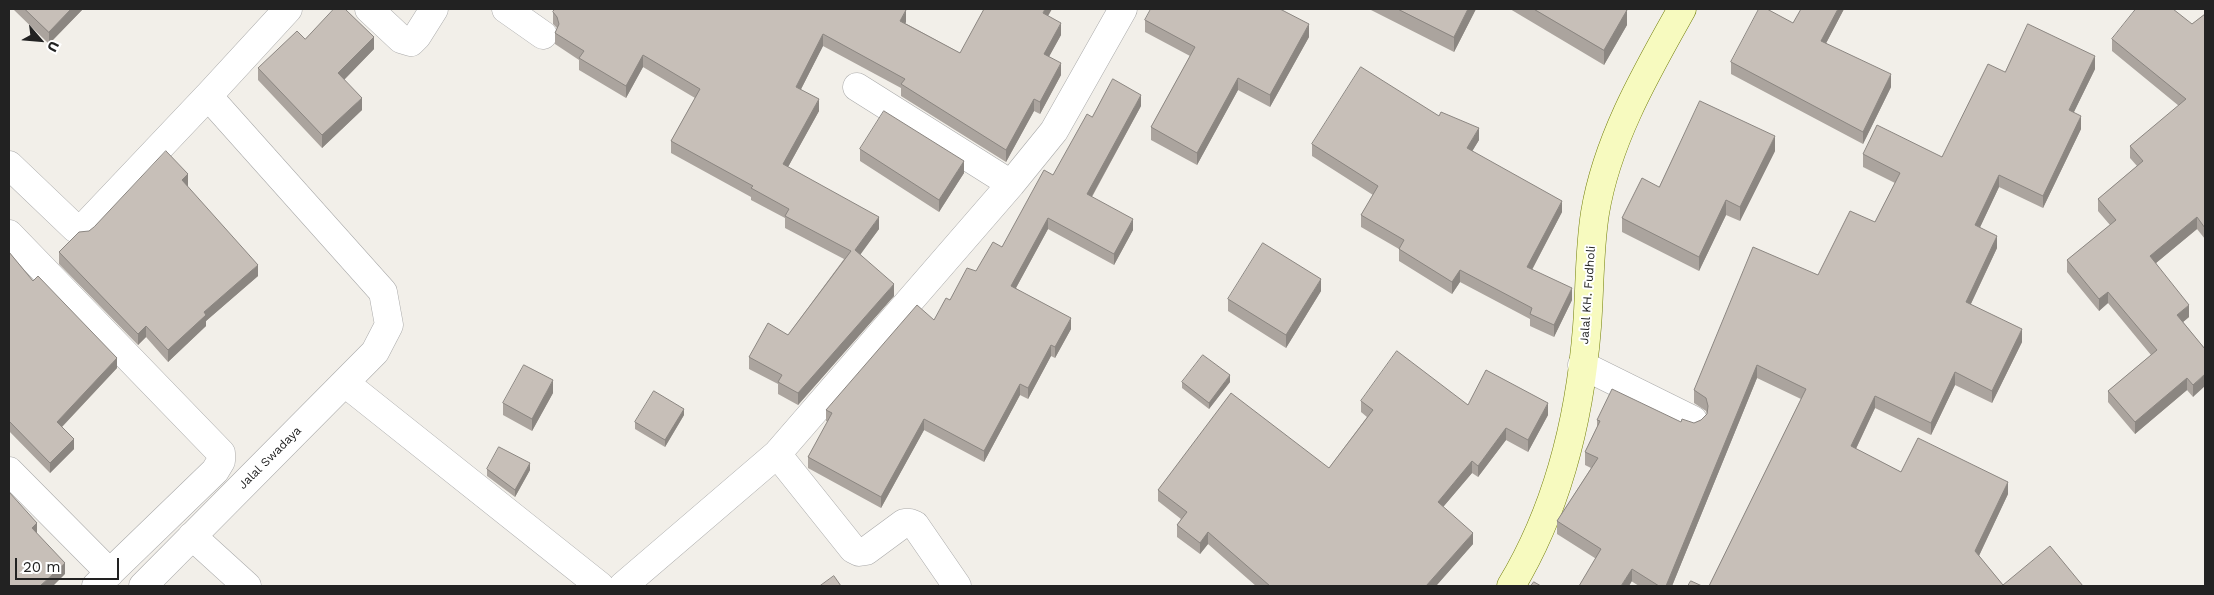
<!DOCTYPE html>
<html>
<head>
<meta charset="utf-8">
<style>
	body { margin:0 }
	#map { position:relative; width:2214px; height:595px; overflow:hidden; background:#f2efe9; font-family:"Work Sans",sans-serif }
	canvas { display:block }
	.frame { position:absolute; inset:0; border:10px solid #222; pointer-events:none }
	.north { position:absolute; left:15px; top:15px; width:50px; height:50px; -webkit-text-stroke:4px #fff; paint-order:stroke; rotate:117deg; font-size:14px; font-weight:700; line-height:20px; text-align:center; color:#222 }
	.north::after { content:''; display:block; margin:auto; width:18px; height:22px; background:#222; clip-path:polygon(50% 0,100% 100%,50% 72%,0 100%) }
	.scale { position:absolute; left:15px; top:558px; width:104px; height:22px; box-sizing:border-box; border:2px solid #222; border-top:0; padding-left:6px; font-size:15px; line-height:18px; white-space:nowrap; color:#222; -webkit-text-stroke:4px #fff; paint-order:stroke }
</style>
</head>
<body>
<div id="map">
<canvas width="2214" height="595"></canvas>
<div class="frame"></div>
<div class="north">U</div>
<div class="scale">20 m</div>
</div>
<script>
const ctx = document.querySelector('canvas').getContext('2d');
ctx.lineJoin = 'round';
function strokePath(path, color, width, dash) {
  ctx.strokeStyle = color;
  ctx.lineWidth = width;
  ctx.lineCap = dash ? 'butt' : 'round';
  ctx.setLineDash(dash || []);
  ctx.stroke(path);
}
function fill(path, color) {
  ctx.fillStyle = color;
  ctx.fill(path, 'evenodd');
}
function label(font, color, halo, rows, align = 'center') {
  ctx.font = font + ' "Work Sans",sans-serif';
  ctx.lineWidth = 4;
  ctx.setLineDash([]);
  ctx.textBaseline = 'middle';
  ctx.strokeStyle = halo;
  ctx.fillStyle = color;
  for (const [text, x, y, turn = 0] of rows) {
    ctx.save();
    ctx.translate(x, y);
    ctx.rotate((+turn || 0) * Math.PI / 180);
    ctx.textAlign = isNaN(turn) ? turn : align;
    if (halo) ctx.strokeText(text, 0, 0);
    ctx.fillText(text, 0, 0);
    ctx.restore();
  }
}
const minor = new Path2D(`
	M369,9L401,39L411,42L417,36L434,9
	M506,9L543,35
	M857,87L1011,184
	M9,165L75,228H83L208,96
	M9,234L221,453V461L215,471L96,586
	M1582,365L1693,420
	M345,383L600,586
	M777,454L853,549L859,552L866,551L904,523H910L915,525L957,586
	M9,471L110,573
	M192,536L247,586
	M143,586L375,352L389,325L383,292L208,96L288,9
	M623,586L777,454L1011,184L1054,131L1123,9`);
const secondary = new Path2D(`
	M1511,586C1558,508 1580,417 1587,327C1590,289 1589,251 1595,213C1607,140 1646,73 1682,9`);
strokePath(minor, '#a9a9a9', 29);
strokePath(secondary, '#707d05', 29);
strokePath(minor, '#fff', 28);
strokePath(secondary, '#f7fabf', 28);
fill(new Path2D(`
	M13,9H83L49,44Z
	M1369,9H1476L1454,52Z
	M1510,9H1624L1627,25L1604,65Z
	M1844,9L1826,43L1891,87L1863,144L1731,74V62L1793,23Z
	M553,12L906,22L905,23L960,53L1048,16L1061,35L1049,56L1061,75L1040,114L1034,111L1006,162L901,96V88L823,46L801,89L819,111L788,167L879,229L860,254L894,296L798,405L778,394V384L749,369V357L788,335L844,259L785,228V218L751,200V197L671,153V141L695,98L643,67L626,98L579,70V60L555,44V33L557,28L553,24Z
	M2205,14V239L2197,229L2156,263L2189,317L2183,322L2205,349L2193,397L2187,390L2135,434L2108,402V391L2151,355L2108,303L2099,311L2067,272V260L2110,225L2098,211V199L2137,166L2130,158V146L2179,106L2112,51V39L2192,24Z
	M1145,20L1309,37L1270,107L1238,90L1197,165L1151,140V127L1190,56L1145,32Z
	M305,39L374,49L344,80L362,110L322,148L258,80V68Z
	M2095,69L2074,112L2081,129L2043,208L1999,187L1980,227L1997,248L1971,304L2022,342L1992,403L1955,385L1931,435L1875,408L1856,449L1901,472L2008,494L1979,556L2003,585L2083,586H1709L1801,399L1757,378L1672,586H1639L1557,534V521L1591,468L1585,465V452L1597,427V420L1694,423L1701,420L1707,414L1706,411L1694,403V390L1875,222L1895,183L1863,167V154L1942,157L2005,72Z
	M1141,106L1092,197L1133,230L1114,265L1048,229L1016,288L1071,329L1055,358L1051,356L1028,399L1020,395L984,462L924,430L881,508L808,468V457L828,422L826,421V410L934,320L950,300L976,271L1002,247L1053,175L1092,117Z
	M1479,140L1472,151L1562,212L1532,270L1572,300L1554,337L1530,326V319L1460,282L1452,294L1399,261V249L1361,227V215L1373,195L1312,156V144Z
	M860,149L964,173L939,212L860,161Z
	M1775,151L1740,221L1726,215L1699,271L1622,232V218L1659,187Z
	M187,186L258,276L206,321V326L168,362L146,337L138,345L59,264V252L89,231Z
	M9,252L33,281L117,368L62,427L74,449L50,473L9,431Z
	M1321,291L1286,348L1228,311V299Z
	M1182,382H1230L1209,409L1182,388Z
	M553,393L532,431L503,415V403Z
	M1361,401L1468,405L1548,415L1528,452L1506,440L1478,477L1472,473L1443,507L1473,544L1436,586H1256L1208,544L1200,554L1177,537V525L1181,519L1158,501V490L1329,468L1367,417L1361,412Z
	M684,415L665,447L635,429V422Z
	M487,469L530,470L515,497L487,476Z`), '#aba49e');
fill(new Path2D(`
	M71,9H83L49,44V32Z
	M1045,9H1052L1043,25V13Z
	M1468,9H1476L1454,52V37Z
	M1838,9H1844L1821,53V41Z
	M906,10V22L900,33V21Z
	M1627,10V25L1604,65V50Z
	M1061,23V35L1044,66V54Z
	M1309,24V37L1270,107V95Z
	M823,34V46L796,99V87Z
	M374,37V49L338,86V73Z
	M643,55V67L626,98V86Z
	M2095,56V69L2069,122V110Z
	M1061,63V75L1040,114V102Z
	M1891,74V87L1863,144V132Z
	M1238,78V90L1197,165V153Z
	M1141,95V106L1087,205V194Z
	M362,98V110L322,148V135Z
	M819,99V111L783,176V164Z
	M1034,99V111L1006,162V150Z
	M2081,116V129L2043,208V196Z
	M1479,128V140L1467,160V148Z
	M1775,136V151L1740,221V207Z
	M964,161V173L939,212V200Z
	M188,174V186L182,191V180Z
	M1999,175V187L1975,238V225Z
	M1726,200V215L1699,271V257Z
	M1562,201V212L1527,279V267Z
	M879,217V229L855,262V250Z
	M2197,217V229L2150,268V256Z
	M1048,218V229L1011,297V286Z
	M1133,219V230L1114,265V254Z
	M1997,236V248L1966,314V302Z
	M258,265V276L206,321V326L168,362V350L204,312Z
	M1460,270V282L1452,294V282Z
	M1321,279V291L1286,348V335Z
	M894,284V296L798,405V393Z
	M1572,288V300L1554,337V325Z
	M2108,292V303L2099,311V299Z
	M2189,305V317L2177,327V315Z
	M1071,318V329L1055,358V347Z
	M146,326V337L138,345V334Z
	M2022,329V342L1992,403V391Z
	M1051,345V356L1028,399V388Z
	M117,358V368L57,432V422Z
	M1757,365V378L1672,586H1666Z
	M1955,372V385L1931,435V423Z
	M2205,374V386L2193,397V385Z
	M1230,375V382L1209,409V403Z
	M2187,378V390L2135,434V422Z
	M553,380V393L532,431V419Z
	M1020,384V395L984,462V451Z
	M1875,396V408L1851,459V446Z
	M1548,403V415L1528,452V440Z
	M684,409V415L665,447V440Z
	M924,419V430L881,508V497Z
	M1506,428V440L1478,477V466Z
	M74,439V449L50,473V463Z
	M1472,461V473L1438,513V502Z
	M530,463V470L515,497V490Z
	M2008,482V494L1975,564V551Z
	M37,523V535L32,528Z
	M1208,532V544L1200,554V543Z
	M1473,533V544L1436,586H1426Z
	M65,563V574L53,586H40Z
	M1632,569V581L1629,586H1621Z`), '#8b8681');
const building = new Path2D(`
	M25,9H71L49,32Z
	M334,9H345L374,37L338,73L362,98L322,135L258,68L297,31L305,39Z
	M555,9H904L906,10L900,21L960,53L984,9H1045L1043,13L1061,23L1044,54L1061,63L1040,102L1034,99L1006,150L901,84L905,79L823,34L796,87L819,99L783,164L879,217L855,250L894,284L798,393L778,382L782,375L749,357L768,323L788,335L851,251L785,216L789,209L751,188L753,186L671,141L700,89L643,55L626,86L579,58L584,51L555,33L559,24L557,17L553,12Z
	M1151,9H1280L1309,24L1270,95L1238,78L1197,153L1151,127L1195,47L1145,20Z
	M1398,9H1468L1454,37Z
	M1534,9H1624L1627,10L1604,50Z
	M1759,9H1767L1793,23L1801,9H1838L1821,41L1891,74L1863,132L1731,62Z
	M2136,9H2173L2192,24L2205,14V228L2197,217L2150,256L2189,305L2177,315L2205,349V374L2193,385L2187,378L2135,422L2108,391L2157,350L2108,292L2099,299L2067,260L2116,220L2098,199L2143,161L2130,146L2186,99L2112,39Z
	M2028,24L2095,56L2069,110L2081,116L2043,196L1999,175L1975,225L1997,236L1966,302L2022,329L1992,391L1955,372L1931,423L1875,396L1851,446L1901,472L1918,438L2008,482L1975,551L2003,585L2050,546L2083,586H1709L1806,389L1757,365L1666,586H1659L1632,569L1621,586H1579L1601,549L1557,521L1598,458L1585,452L1600,421L1597,420L1612,389L1681,422L1682,419L1694,423L1701,420L1707,414L1708,406L1706,398L1694,390L1753,247L1818,275L1850,211L1875,222L1900,173L1863,154L1877,125L1942,157L1988,64L2005,72Z
	M1361,67L1439,116L1441,112L1479,128L1467,148L1562,201L1527,267L1572,288L1554,325L1530,314L1532,308L1460,270L1452,282L1399,249L1404,240L1361,215L1378,186L1312,144Z
	M1113,79L1141,95L1087,194L1133,219L1114,254L1048,218L1011,286L1071,318L1055,347L1051,345L1028,388L1020,384L984,451L924,419L881,497L808,457L832,413L826,410L917,305L934,320L946,298L950,300L967,268L976,271L993,242L1002,247L1044,170L1053,175L1087,114L1092,117Z
	M1700,101L1775,136L1740,207L1726,200L1699,257L1622,218L1642,178L1659,187Z
	M884,111L964,161L939,200L860,149Z
	M166,151L188,174L182,180L258,265L204,312L206,315L168,350L146,326L138,334L59,252L79,232L89,231L94,227Z
	M1263,243L1321,279L1286,335L1228,299Z
	M9,252L33,281L38,276L117,358L57,422L74,439L50,463L9,421Z
	M1397,351L1468,405L1486,370L1548,403L1528,440L1506,428L1478,466L1472,461L1438,502L1473,533L1426,586H1270L1208,532L1200,543L1177,525L1187,512L1158,490L1231,393L1329,468L1373,410L1361,401Z
	M1203,355L1230,375L1209,403L1182,382Z
	M524,365L553,380L532,419L503,403Z
	M654,391L684,409L665,440L635,422Z
	M499,447L530,463L515,490L487,469Z
	M9,492L37,523L32,528L65,563L40,586H9Z
	M834,576L841,586H820Z
	M1691,581L1702,586H1688Z
	M1534,582L1541,586H1531Z`);
fill(building, '#c7bfb8');
strokePath(building, '#8b8681', 1);
label('12px', '#222', '#fff', [
	["Jalal KH. Fudholi",1588,295,-86],
	["Jalal Swadaya",270,458,-45]
]);
</script>
</body>
</html>
